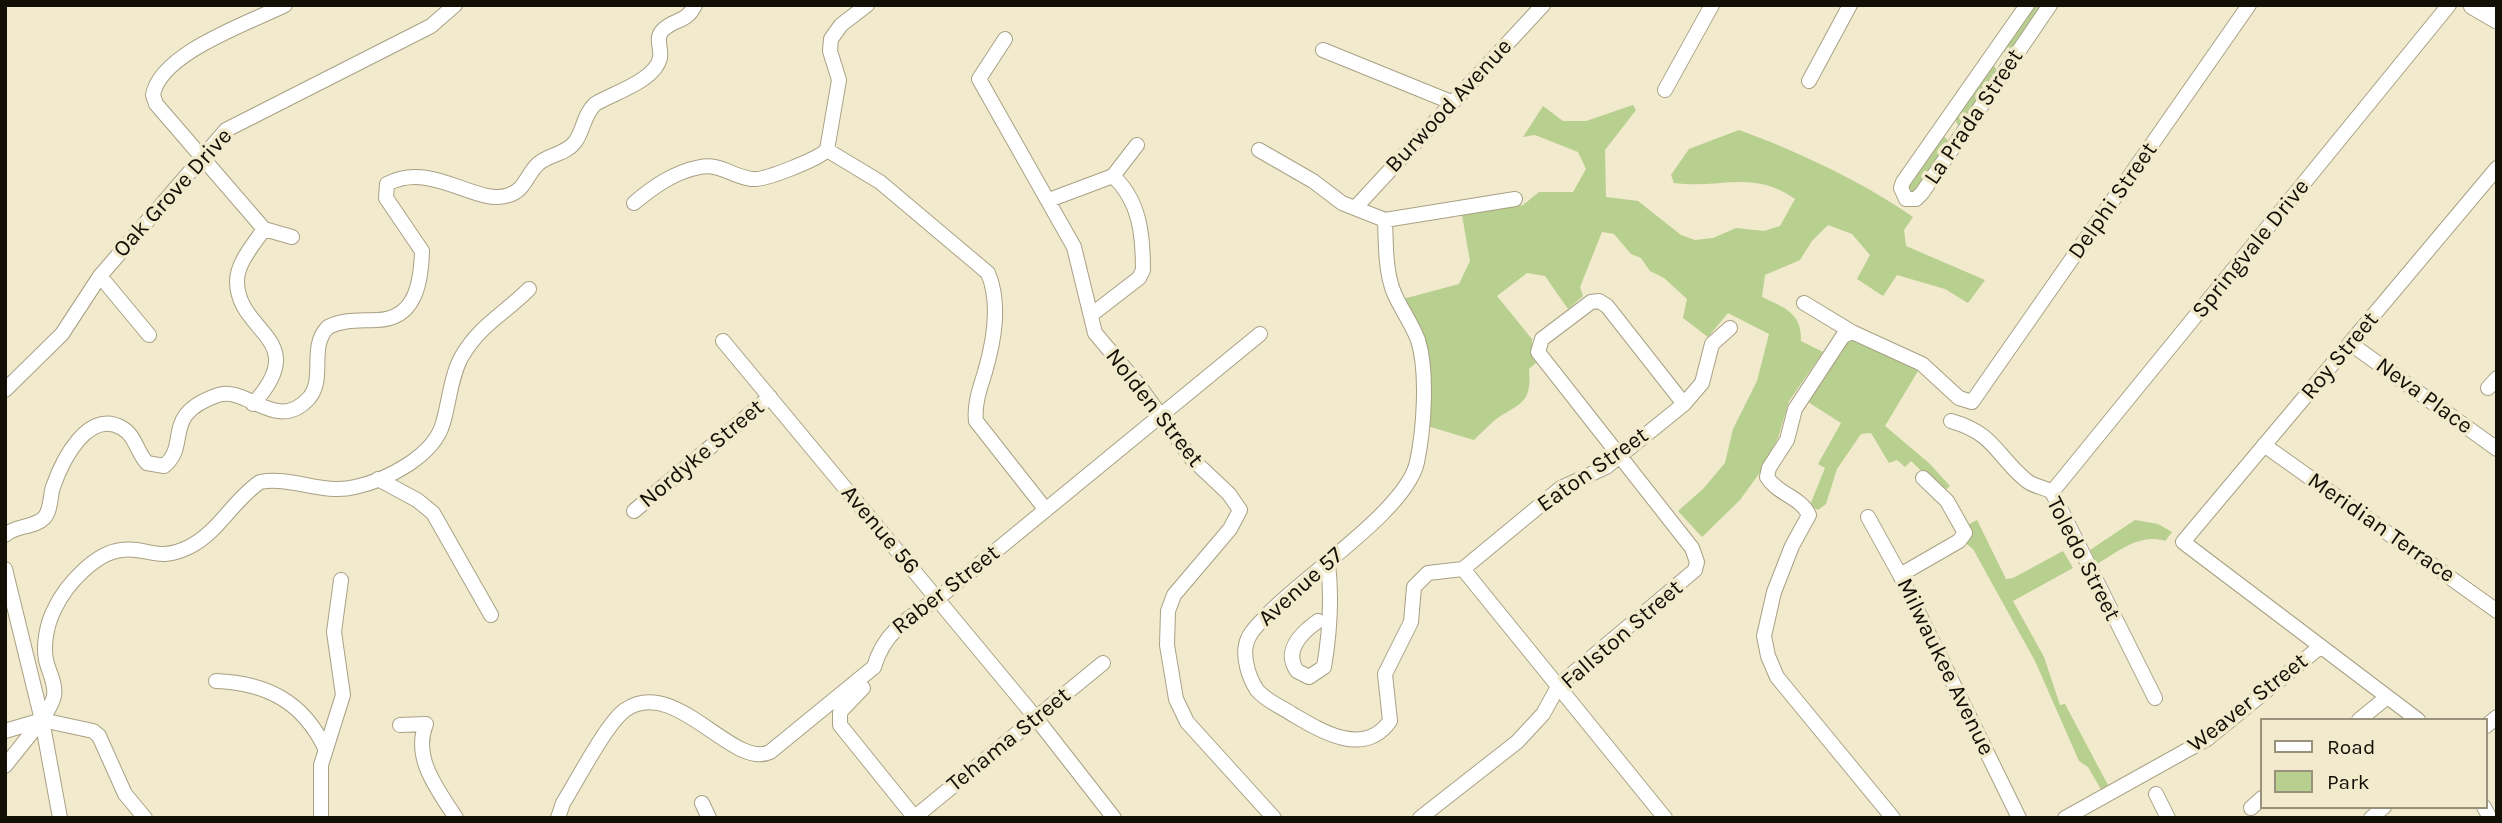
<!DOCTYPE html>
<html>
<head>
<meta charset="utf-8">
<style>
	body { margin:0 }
	#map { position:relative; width:2502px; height:823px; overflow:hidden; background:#f2eacc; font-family:Karla,sans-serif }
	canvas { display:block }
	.frame { position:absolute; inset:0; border:7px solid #120f05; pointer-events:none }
	.legend { position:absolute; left:2260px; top:718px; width:228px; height:91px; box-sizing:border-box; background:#f2eacc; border:2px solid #98927c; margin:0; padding:9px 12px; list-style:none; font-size:21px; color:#120f05 }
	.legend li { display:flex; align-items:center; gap:14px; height:35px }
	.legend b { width:35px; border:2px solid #98927c }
</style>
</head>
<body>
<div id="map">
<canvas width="2502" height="823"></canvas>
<div class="frame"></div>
<ul class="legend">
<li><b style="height:9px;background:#fff"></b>Road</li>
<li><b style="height:19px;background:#b7cf8f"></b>Park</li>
</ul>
</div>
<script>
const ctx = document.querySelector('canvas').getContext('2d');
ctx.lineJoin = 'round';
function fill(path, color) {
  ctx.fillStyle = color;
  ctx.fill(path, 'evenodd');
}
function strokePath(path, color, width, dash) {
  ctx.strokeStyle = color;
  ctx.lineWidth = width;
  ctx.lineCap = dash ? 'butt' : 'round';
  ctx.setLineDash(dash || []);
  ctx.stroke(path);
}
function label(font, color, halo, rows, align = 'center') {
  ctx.font = font + ' Karla,sans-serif';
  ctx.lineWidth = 7;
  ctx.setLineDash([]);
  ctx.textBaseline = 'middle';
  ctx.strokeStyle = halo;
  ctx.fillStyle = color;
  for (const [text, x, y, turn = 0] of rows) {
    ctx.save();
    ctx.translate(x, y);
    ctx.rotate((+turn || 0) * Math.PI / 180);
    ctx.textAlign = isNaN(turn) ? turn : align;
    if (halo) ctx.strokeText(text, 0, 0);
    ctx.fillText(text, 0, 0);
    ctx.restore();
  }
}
fill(new Path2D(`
	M2031,5H2043L2009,54H2005L2002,48Z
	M1994,66L1998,72L1960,125L1957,124L1955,117L1988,68Z
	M1633,105L1636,110L1605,150L1606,197L1638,201L1681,235L1695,240L1713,238L1736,228L1764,231L1780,226L1795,199C1753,169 1721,189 1674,183L1671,175L1689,149L1739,130C1799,152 1861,181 1913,217L1904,230L1906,246L1985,280L1968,303L1945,289L1897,275L1883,296L1857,279L1870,255L1852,234L1828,225L1812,241L1800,260L1765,275L1762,297C1785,308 1802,313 1801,341L1823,352L1789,401L1778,438L1761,471L1740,500L1702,537L1678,511L1703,489L1725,463L1733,429L1757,381L1769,334L1728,313L1708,337L1683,318L1687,299L1664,278L1650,271L1641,258L1631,254L1614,234L1602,232L1580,287L1583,296L1568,309L1545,276L1527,273L1497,296L1532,339V357L1536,363L1529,369C1532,405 1520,402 1495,420C1488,426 1481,433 1474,440L1424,425L1426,372L1403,299L1459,284L1470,261L1462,215L1523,205L1539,192H1573L1586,169L1578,152L1535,135L1523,137L1543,106L1563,121H1586Z
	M1944,136L1949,142L1911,195L1905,188Z
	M1848,339L1862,341L1918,371L1885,426L1929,463L1950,486L1943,492L1911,461L1905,467L1897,460L1889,463L1871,433L1861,434L1837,469L1826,504L1818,510L1810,505L1825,468L1818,464L1841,423L1805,400Z
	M1977,520L2006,579L2013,578L2063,551L2073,568L2013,601L2044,657L2060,705L2065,704L2109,787L2102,791L2088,767L2079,761L2035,661L1973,549L1964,542L1966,526Z
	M2135,520L2158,524L2172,532L2165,541C2140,533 2119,551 2097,564L2090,550Z`), '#b7cf8f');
const minor = new Path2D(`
	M867,5L841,25L831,39L830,51L839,80L827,150L880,182L988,273C1001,304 994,341 985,372C980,388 974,404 976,421L1046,510
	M2027,5L1903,182L1901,188L1906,199H1916L1922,193L2050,5
	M1005,39L979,79L1074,247L1095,333L1137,383L1192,459L1229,494L1240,510L1230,529L1174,595L1168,611L1167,645L1176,699L1187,722L1274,818
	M1323,50L1451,102
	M1809,81L1850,5
	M1665,90L1712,5
	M1259,150L1313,181L1342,203L1385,220L1515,199
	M1049,200L1113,176L1137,145
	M634,203C653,187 674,172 700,167C720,163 733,177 752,179C764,181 818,159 827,150
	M1355,208L1543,5
	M1385,220C1386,243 1385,271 1394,293C1401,309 1412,324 1418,340C1428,372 1424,429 1417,462C1407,510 1302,577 1267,615C1259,624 1248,633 1246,645C1243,659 1249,678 1257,690C1266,701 1280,706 1292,714C1321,731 1364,758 1390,721L1385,674L1411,622L1414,587L1428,573L1463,569
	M264,229L292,237
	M100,276L149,335
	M1804,303L1852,332L1922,364L1959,398L1972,402L2249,5
	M1091,315L1139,278L1143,270C1143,235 1140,201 1113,176
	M1852,332L1843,336L1795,409L1787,440L1769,468L1767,477C1777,494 1801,497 1809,515L1792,546L1774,592L1764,636L1768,656L1777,677L1893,818
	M723,341L1036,718L1114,818
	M2351,344L2497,449
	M2488,388L2497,378
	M5,390L62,334L100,276L226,130L431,26L455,5
	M253,404C313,338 237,334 237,281C237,263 254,244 264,229L156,104L153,95C160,53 249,23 285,5
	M1951,421C1996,434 1996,456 2027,481C2035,487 2044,487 2052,492L2155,698
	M2264,445L2497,611
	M378,479L417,500L433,513L491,615
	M2052,492L2449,5
	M634,511L770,397
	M1868,517L1900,575L2019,818
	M5,535C16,525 34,528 44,518C51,511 50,496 53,487C62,461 88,408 122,428C136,436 137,453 147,463L164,466C191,444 160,415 218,395C246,385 277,434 309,398C326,378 308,347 328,327C344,319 359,321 377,320C415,319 421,284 422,251L386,198L387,184C432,160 477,207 509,195C525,190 527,174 538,164C549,154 565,155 575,142C584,130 583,116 595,104C613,93 655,81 660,58C662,49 655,39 662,31C674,18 686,24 695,5
	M5,569L42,720L60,818
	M1463,569L1561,488L1606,467L1684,404L1702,383L1712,344L1730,328
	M1463,569L1665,818
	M1900,575L1959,541L1965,533L1947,501L1923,478
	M1318,621C1301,633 1283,651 1297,671L1309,677L1324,667C1330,632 1332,598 1328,563
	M216,681C267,683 303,702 325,748
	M863,688L840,712V725L915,818
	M42,720L93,731L99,736L125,794L145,818
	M2359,720L2386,698
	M2418,720L2183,542L2497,168
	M400,725L426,724C412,758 438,790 456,818
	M2486,726L2497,717
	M5,731L42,720C46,713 52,705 54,696C56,683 49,673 46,660C43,644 47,623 55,608C66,585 95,553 121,550C148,546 156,563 189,547C219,532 233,500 260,482C291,476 323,495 355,487C387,480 434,456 443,423C449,403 451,375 462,356C480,325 504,314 529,289
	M5,766L41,721
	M2156,794L2168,818
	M702,803L709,818
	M2484,807L2490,818
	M2251,808L2262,798
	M915,817L1103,663
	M321,818V765L343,695L334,632L341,580
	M558,818L563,803C577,781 606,724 625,710C675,675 733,770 770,752L874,667C884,632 908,618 937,599L1260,334
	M1420,818L1517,742L1543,714L1559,685L1695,570L1697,562L1692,548L1538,352L1542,339L1591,302L1599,301L1607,306L1684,404
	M2065,818L2207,739L2320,647
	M2371,818L2384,807`);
const major = new Path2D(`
	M2473,5L2497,19`);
strokePath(minor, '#a8a184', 16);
strokePath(major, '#a8a184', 21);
strokePath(minor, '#fff', 14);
strokePath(major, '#fff', 19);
label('23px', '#120f05', '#f2eacc', [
	["Burwood Avenue",1449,106,-47],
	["La Prada Street",1974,117,-56],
	["Oak Grove Drive",173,193,-48],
	["Delphi Street",2113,201,-55],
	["Springvale Drive",2251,249,-51],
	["Roy Street",2340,356,-50],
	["Neva Place",2424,396,36],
	["Nolden Street",1154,408,52],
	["Nordyke Street",702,454,-40],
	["Eaton Street",1593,470,-35],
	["Meridian Terrace",2381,528,35],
	["Avenue 56",880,530,50],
	["Toledo Street",2083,559,63],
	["Avenue 57",1301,587,-42],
	["Raber Street",946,590,-38],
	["Fallston Street",1622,635,-41],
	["Milwaukee Avenue",1945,667,64],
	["Weaver Street",2248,703,-38],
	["Tehama Street",1009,740,-39]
]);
</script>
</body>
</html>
